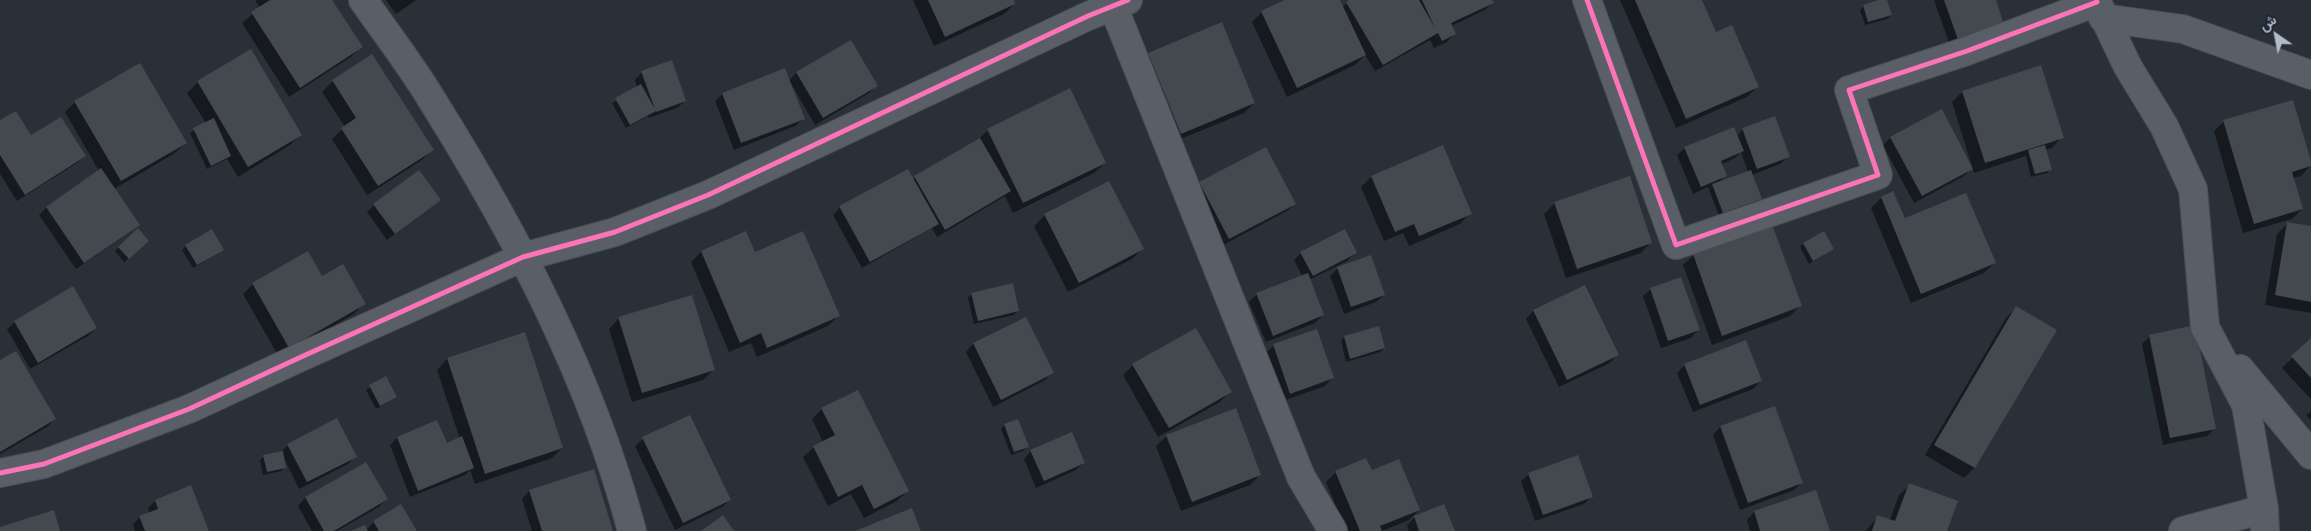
<!DOCTYPE html>
<html>
<head>
<meta charset="utf-8">
<style>
	body { margin:0 }
	#map { position:relative; width:2311px; height:531px; overflow:hidden; background:#2a3038; font-family:Arial,Vazirmatn,sans-serif }
	canvas { display:block }
	.north { position:absolute; left:2251px; top:10px; width:50px; height:50px; -webkit-text-stroke:4px #1d2633; paint-order:stroke; rotate:327deg; font-size:14px; font-weight:700; line-height:20px; text-align:center; color:#b4bcc9 }
	.north::after { content:''; display:block; margin:auto; width:18px; height:22px; background:#b4bcc9; clip-path:polygon(50% 0,100% 100%,50% 72%,0 100%) }
</style>
</head>
<body>
<div id="map">
<canvas width="2311" height="531"></canvas>
<div class="north">ش</div>
</div>
<script>
const ctx = document.querySelector('canvas').getContext('2d');
ctx.lineJoin = 'round';
function fill(path, color) {
  ctx.fillStyle = color;
  ctx.fill(path, 'evenodd');
}
function strokePath(path, color, width, dash) {
  ctx.strokeStyle = color;
  ctx.lineWidth = width;
  ctx.lineCap = dash ? 'butt' : 'round';
  ctx.setLineDash(dash || []);
  ctx.stroke(path);
}
fill(new Path2D(`
	M255,0H331L361,47L351,57L289,97L242,23L260,8Z
	M386,0H416L396,14Z
	M913,0H1012L1014,4L1004,14L934,46Z
	M1288,0H1339L1342,7L1352,0H1491L1492,3L1485,10L1451,26L1454,34L1447,42L1434,48L1430,40L1375,71L1365,55L1355,65L1287,97L1252,22L1262,12Z
	M1620,0H1700L1715,34L1758,86L1747,97L1676,128Z
	M1886,0L1891,15L1887,19L1865,25L1860,10L1864,6Z
	M1934,0H1994L1954,57Z
	M850,41L876,86L869,93L815,125L792,85L803,119L795,126L734,150L715,101L723,94L789,81L796,73Z
	M250,51L300,135L290,145L238,177L227,159L207,169L190,133L206,123L187,93L198,82Z
	M1149,54L1254,103L1244,113L1171,143L1138,64Z
	M372,56L432,150L422,160L367,195L332,139L345,127L322,92L333,81Z
	M642,72L685,101L677,108L649,118L648,116L626,128L612,103L637,88L635,80Z
	M1962,92L2062,137L2052,148L2045,150L2050,169L2047,173L2031,177L2026,156L1974,173L1952,102Z
	M75,102L185,143L175,153L114,189L138,225L130,232L76,269L39,215L46,208L99,171L65,112Z
	M2224,121L2311,165L2301,176L2293,178L2302,209L2292,219L2243,233L2214,131Z
	M0,122L31,137L84,156L77,163L17,201L0,174Z
	M1743,129L1788,157L1780,164L1752,175L1761,198L1757,202L1719,216L1708,187L1693,194L1677,155L1685,148L1737,136ZM1741,152L1748,172L1718,183L1726,175L1722,164L1735,158Z
	M988,130L1105,163L1094,173L1013,213L1005,196L937,237L932,228L862,268L833,215L840,207L912,180L977,141Z
	M1890,138L1972,168L1964,176L1914,203L1883,145Z
	M1442,147L1470,213L1460,224L1409,246L1403,233L1384,241L1361,187L1371,177Z
	M1629,178L1651,242L1641,253L1566,278L1544,214L1554,204Z
	M1200,183L1294,204L1287,211L1221,246L1193,191Z
	M1881,198L1904,219L1994,263L1984,273L1911,303L1871,208Z
	M439,200L387,240L367,212L374,205Z
	M1045,215L1142,249L1132,259L1068,292L1034,226Z
	M2288,223L2311,227V313L2265,305L2277,234Z
	M745,233L754,253L838,316L828,326L757,357L751,343L729,352L691,262L701,252Z
	M1803,244L1833,248L1809,264L1800,247Z
	M144,245L124,262L115,251L119,247Z
	M186,246L223,250L193,268L182,250Z
	M1301,253H1355L1347,261L1309,280L1323,315L1315,323L1266,342L1249,302L1257,294L1302,276L1294,260Z
	M1694,255L1800,306L1790,316L1712,345L1683,265Z
	M1338,268L1384,295L1376,302L1344,314L1330,276Z
	M322,277L364,303L354,314L279,357L243,294L253,284Z
	M1584,287L1617,355L1610,363L1559,387L1526,319L1533,311Z
	M1651,289L1698,330L1691,338L1661,348L1643,296Z
	M971,294L1017,311L1014,315L974,324L968,298Z
	M2017,307L2055,330L1974,468L1964,478L1925,455L2006,318Z
	M619,318L714,369L703,380L632,402L609,329Z
	M1026,318L1052,373L1045,380L993,407L966,352L973,344Z
	M15,322L96,328L88,336L30,369L7,329Z
	M524,334L562,448L552,458L475,484L470,470L465,475L410,497L390,445L397,438L446,444L460,439L437,370L447,359Z
	M2150,336L2215,428L2207,436L2163,445L2142,344Z
	M1344,337L1384,348L1380,352L1346,362L1341,341Z
	M2311,340V399L2282,368Z
	M1274,345L1332,378L1325,386L1283,401L1266,353Z
	M0,362L55,419L47,427L0,454Z
	M1133,365L1230,392L1220,402L1158,437L1123,375Z
	M1685,365L1761,381L1753,389L1693,412L1677,373Z
	M386,378L396,397L376,409L366,390Z
	M1774,408L1801,483L1794,490L1740,510L1713,435L1720,427Z
	M822,409L907,491L897,501L864,518L851,494L828,506L803,457L814,447L823,442L812,419Z
	M2311,411V420L2306,415Z
	M689,416L730,500L722,507L675,530L635,446L643,439Z
	M1004,425L1027,447L1023,451L1011,455L1001,429Z
	M1167,436L1260,475L1250,485L1181,511L1156,446Z
	M288,445L355,456L348,464L299,489L285,460V467L281,471L263,475L260,460L264,456L280,453Z
	M1031,451L1084,462L1076,470L1036,488L1024,459Z
	M365,463L386,499L379,507L337,531H312L298,506L305,498Z
	M1336,472H1371L1419,510L1409,520L1443,506L1453,531H1409L1407,525L1414,518L1382,531H1346L1326,482Z
	M1529,474L1592,496L1584,504L1535,521L1521,481Z
	M1910,485L1945,531H1866L1878,516L1890,520L1899,495Z
	M529,491L612,531H532L522,499Z
	M1815,491L1829,531H1750L1747,520L1754,512Z
	M155,501L208,531H135L133,524L140,517L149,513L148,508Z
	M374,522L416,531H355L366,530Z`), '#0007');
fill(new Path2D(`
	M270,0H332L363,47L300,88L251,12Z
	M928,0H1014L1015,4L945,37Z
	M1285,0H1340L1366,55L1297,88L1261,11Z
	M1349,0H1419L1435,28L1422,0H1492L1494,3L1451,23L1456,34L1442,41L1438,33L1383,65L1346,2Z
	M1635,0H1702L1716,32L1732,25L1759,87L1686,119Z
	M1879,0H1887L1892,15L1868,22L1863,5Z
	M1944,0H1996L2007,34L1962,51Z
	M1222,22L1255,103L1181,134L1148,53Z
	M851,40L878,86L823,118L796,72Z
	M251,49L302,135L248,167L197,81Z
	M372,54L434,150L378,186L341,128L356,118L332,80Z
	M672,60L686,101L656,112L641,71Z
	M140,63L187,143L121,181L74,101Z
	M2041,65L2064,138L1985,163L1962,91Z
	M785,68L805,119L741,143L722,93Z
	M641,84L656,111L630,125L615,98Z
	M1070,88L1106,163L1023,203L987,129Z
	M2293,100L2311,161V166L2292,172L2303,209L2254,224L2223,120Z
	M1942,109L1973,169L1922,196L1890,137Z
	M16,111L31,135L61,117L86,156L25,195L0,155V120Z
	M1775,116L1790,157L1757,169L1742,128Z
	M214,118L231,156L211,166L193,128Z
	M1734,127L1744,151L1721,161L1727,176L1701,187L1684,147Z
	M980,138L1011,191L945,230L914,176Z
	M1443,145L1472,214L1419,236L1414,224L1395,232L1371,176Z
	M2045,145L2052,170L2035,174L2028,150Z
	M1266,147L1296,204L1229,239L1199,182Z
	M101,168L140,225L84,263L46,207Z
	M908,169L939,224L870,262L839,206Z
	M419,170L441,200L395,234L373,204Z
	M1751,170L1762,199L1723,213L1712,184Z
	M1630,176L1652,243L1577,269L1554,202Z
	M1109,181L1144,249L1079,283L1044,214Z
	M1893,191L1905,218L1966,193L1996,263L1921,294L1881,197Z
	M2287,222L2311,226V302L2275,295Z
	M1772,224L1802,306L1722,336L1693,254Z
	M138,228L149,241L129,259L118,247Z
	M212,229L224,250L197,265L185,245Z
	M1345,229L1357,253L1313,276L1300,252Z
	M746,231L755,252L803,231L840,316L767,348L761,333L740,343L701,251Z
	M1824,231L1834,249L1813,261L1803,243Z
	M308,251L322,276L343,264L366,304L289,348L252,283Z
	M1371,255L1385,295L1351,307L1337,267Z
	M1308,273L1324,315L1273,336L1256,293Z
	M1681,277L1700,330L1668,341L1650,288Z
	M1013,283L1019,311L978,321L971,293Z
	M1585,285L1619,355L1567,380L1533,310Z
	M73,286L97,328L38,363L14,321Z
	M692,295L715,370L642,393L618,317Z
	M2016,306L2057,330L1975,468L1934,445Z
	M1026,317L1054,373L1001,400L973,343Z
	M2195,325L2216,429L2170,438L2149,335Z
	M1379,326L1385,348L1350,359L1344,336Z
	M1196,328L1232,392L1169,428L1132,364Z
	M1317,329L1334,378L1290,394L1273,344Z
	M525,332L563,448L485,474L447,358Z
	M2311,338V378L2291,356Z
	M1746,340L1762,381L1700,405L1684,364Z
	M16,351L56,419L0,452V360Z
	M386,376L397,397L380,406L369,385Z
	M858,390L909,491L874,509L862,485L838,497L813,446L835,435L821,408Z
	M1775,406L1803,483L1748,503L1720,426Z
	M1236,408L1261,475L1192,502L1166,435Z
	M690,415L731,500L683,523L642,437Z
	M337,418L357,457L307,482L287,444Z
	M1018,419L1029,447L1014,452L1004,424Z
	M437,420L447,443L462,436L474,468L418,491L397,437Z
	M1072,432L1085,463L1044,481L1030,450Z
	M283,451L286,468L267,472L263,455Z
	M1578,455L1593,497L1543,515L1528,473Z
	M1366,458L1372,470L1399,459L1420,510L1380,526L1382,531H1360L1335,471Z
	M366,462L388,499L334,531H324L305,497Z
	M594,469L613,531H542L529,490Z
	M1909,483L1958,501L1947,531H1872L1877,515L1895,521Z
	M191,485L209,531H145L139,516L158,509L155,500Z
	M1816,490L1830,531H1760L1754,511Z
	M401,504L417,531H379L373,521Z
	M1444,504L1455,531H1419L1414,516Z
	M912,508L921,531H855Z
	M54,510L60,531H0V527Z
	M723,515L734,531H701Z
	M365,525L368,531H351Z`), '#444950');
const minor = new Path2D(`
	M363,0C386,33 411,65 432,100C516,234 591,377 632,531
	M1587,0L1676,245L1878,175L1849,90L1967,51L2097,2
	M2096,0L2128,67L2164,126L2193,189L2205,327L2246,405L2264,509L2265,531
	M1113,6L1301,477L1333,531
	M2103,18L2183,29L2311,75
	M2240,369L2311,455
	M0,473L44,464L189,409L301,357L523,257L615,232L708,195L1088,16L1128,0
	M2183,531L2264,509`);
strokePath(minor, '#484c53', 30);
strokePath(minor, '#5a5e66', 28);
strokePath(new Path2D(`
	M1587,0L1676,245L1878,175L1849,90L1967,51L2097,2
	M0,473L44,464L189,409L301,357L523,257L615,232L708,195L1088,16L1128,0`), '#fb73b8', 5);
</script>
</body>
</html>
